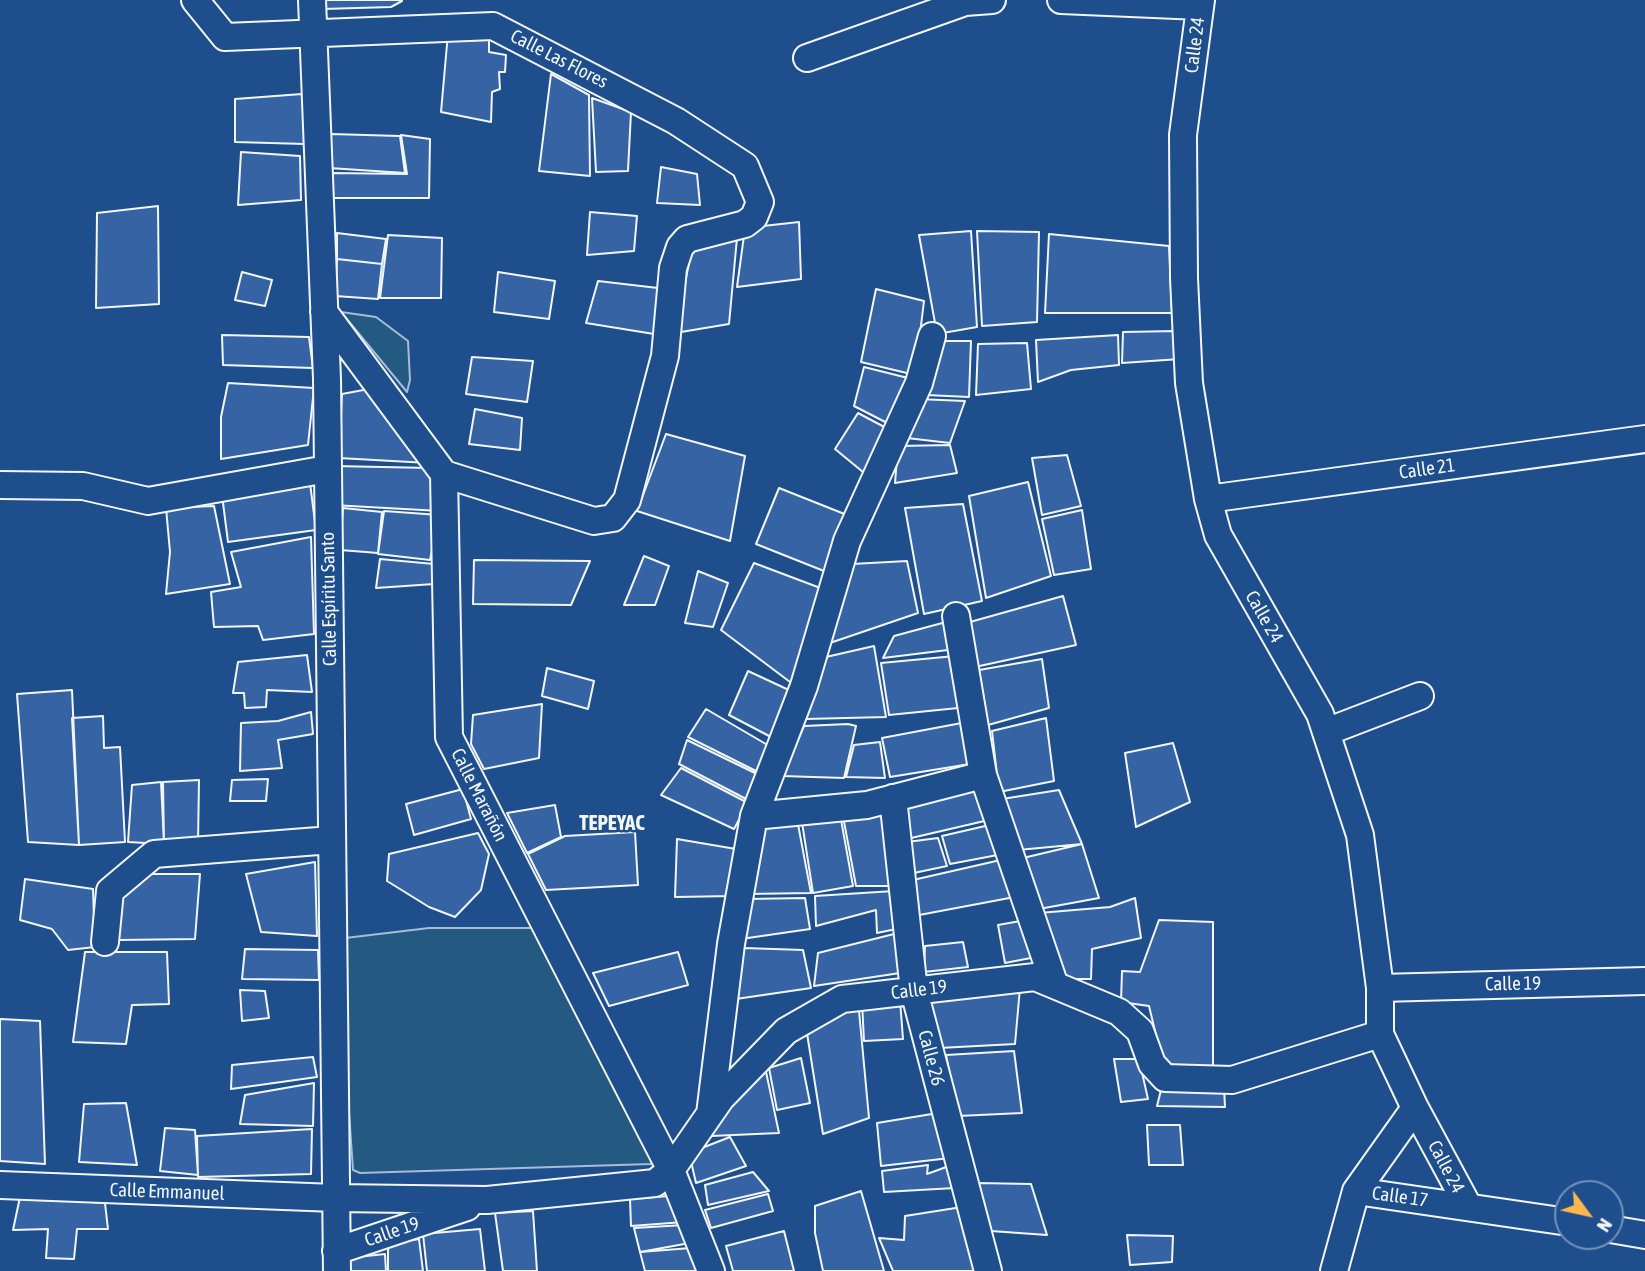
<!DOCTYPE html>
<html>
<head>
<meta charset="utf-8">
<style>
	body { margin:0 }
	#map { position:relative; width:1645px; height:1271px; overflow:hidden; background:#1f4e8c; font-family:"Asap Condensed",sans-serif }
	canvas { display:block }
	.north { position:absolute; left:1554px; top:1180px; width:70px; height:70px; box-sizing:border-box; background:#1f4e8c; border:2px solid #7391ba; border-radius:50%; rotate:123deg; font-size:19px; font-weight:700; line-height:28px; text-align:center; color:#f2f6ff }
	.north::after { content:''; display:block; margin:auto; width:24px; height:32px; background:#ffb74d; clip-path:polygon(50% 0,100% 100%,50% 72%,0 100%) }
</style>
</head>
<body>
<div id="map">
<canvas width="1645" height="1271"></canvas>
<div class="north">N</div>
</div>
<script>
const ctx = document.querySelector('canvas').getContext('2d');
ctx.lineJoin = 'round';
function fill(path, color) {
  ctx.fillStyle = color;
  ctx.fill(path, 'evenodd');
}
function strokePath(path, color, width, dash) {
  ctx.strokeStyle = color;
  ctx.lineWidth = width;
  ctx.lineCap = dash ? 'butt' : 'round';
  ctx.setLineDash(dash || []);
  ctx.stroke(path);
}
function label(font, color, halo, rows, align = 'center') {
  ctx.font = font + ' "Asap Condensed",sans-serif';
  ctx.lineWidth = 5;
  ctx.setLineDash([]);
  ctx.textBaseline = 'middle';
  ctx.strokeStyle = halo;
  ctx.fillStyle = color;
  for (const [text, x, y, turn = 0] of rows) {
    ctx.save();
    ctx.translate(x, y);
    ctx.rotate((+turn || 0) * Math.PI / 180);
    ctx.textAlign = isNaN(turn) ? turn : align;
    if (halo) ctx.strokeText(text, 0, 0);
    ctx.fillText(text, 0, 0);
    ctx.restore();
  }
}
const green = new Path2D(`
	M341,312L376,317L408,341L410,380L407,392Z
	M429,928H539L657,1155L651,1164L360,1173L353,1170L337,939Z`);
fill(green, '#245a82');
strokePath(green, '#a8bbd7', 2);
const building = new Path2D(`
	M324,0H402V1L391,7L323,9Z
	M448,33L489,39V52L506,55L505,72H499L500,89L492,92L491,122L441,112Z
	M551,74L589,95L590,176L539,171Z
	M302,94L305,144L235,142V99Z
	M592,98L631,112L628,171L596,172Z
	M331,134L400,136L405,173L329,168Z
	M401,135L430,139L429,198H332L331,173L407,174Z
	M241,152L300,156L301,200L238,205Z
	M661,167L697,174L700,205L657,203Z
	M158,206L159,304L96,308L97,213Z
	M590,212L637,216L634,251L587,255Z
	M799,222L801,279L737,287L745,228Z
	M971,231L977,327L937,334L919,235Z
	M977,231L1039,232L1037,322L982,326Z
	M337,233L386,239L382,264L337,259Z
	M1049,234L1169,246L1172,313H1045Z
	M388,235L442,238L441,298H380Z
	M737,238L729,324L675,333L693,243Z
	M337,259L382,264L378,299L335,296Z
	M242,272L272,280L265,306L235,300Z
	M498,272L555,281L549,319L494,312Z
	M598,281L658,288L654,334L586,323Z
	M876,289L924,301L915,375L861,362Z
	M1176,331L1180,359L1122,363L1123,332Z
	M222,335L309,337L313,368L223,365Z
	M1118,335L1119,365L1071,370L1038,382L1036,340Z
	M935,341H971L969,397L926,395Z
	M1027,343L1031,389L976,395L978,344Z
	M472,357L533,361L527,402L466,394Z
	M864,367L912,379L895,427L854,406Z
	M228,383L314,388L308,445L221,459V417Z
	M374,388L428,463L339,458L342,394Z
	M917,399L965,401L950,443L898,437Z
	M475,409L522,418L520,450L469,444Z
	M858,413L890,430L869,477L835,449Z
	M666,434L745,456L730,541L637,511Z
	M950,445L957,473L895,483L898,446Z
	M1067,455L1081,506L1042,515L1032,458Z
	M334,466L431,468L440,511L332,505Z
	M1028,482L1051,576L986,598L969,496Z
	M310,483L316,530L228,542L222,495Z
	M779,488L847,515L829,573L756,544Z
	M963,504L982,601L924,614L905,508Z
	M214,506L230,584L166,594L170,552L166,508Z
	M343,508L382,512L378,553L340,550Z
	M1082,510L1091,569L1054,575L1042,519Z
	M384,511L439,515L430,560L378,554Z
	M311,537L314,634L263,640L258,626L214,627L211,592L241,587L231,552Z
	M644,556L669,566L655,605H624Z
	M380,559L434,564V584L376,588Z
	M474,560L590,561L571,605L473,604Z
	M907,561L918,613L827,644L852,564Z
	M754,563L823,589L794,685L721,630Z
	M698,571L728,583L713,627L685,623Z
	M1063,596L1076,645L975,667L970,622Z
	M946,622L956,649L883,658L894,636Z
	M874,646L886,717L805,719L826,657Z
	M307,655L312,692L267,690L266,707L245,708L244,693H233L238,662Z
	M955,656L968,707L889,715L881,663Z
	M1042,659L1049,708L988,725L979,670Z
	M547,668L594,681L588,709L542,696Z
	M748,671L791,691L771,737L729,715Z
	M72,690L79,845L28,842L17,694Z
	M542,704L539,758L484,769L471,744L473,715Z
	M706,709L771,747L758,772L688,737Z
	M311,712L313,734L278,740L282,768L240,771L241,723L278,721Z
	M103,716L104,748L120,747L125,842L79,845L72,718Z
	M1046,718L1054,781L999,792L992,731Z
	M967,722L976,763L890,777L882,738Z
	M848,724L856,726L844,778L782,776L804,726Z
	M687,740L757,774L748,800L679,764Z
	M880,742L885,778L846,777L854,745Z
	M1173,743L1190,802L1136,827L1125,753Z
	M681,768L748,803L734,829L661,795Z
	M268,779L266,801H230L232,780Z
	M199,780L198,844H164L163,782Z
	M980,781L993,819L907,839L903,802Z
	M161,782L164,844L128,842L132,785Z
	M463,789L471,819L414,835L406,804Z
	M1059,790L1082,844L1018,850L1002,799Z
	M555,805L561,837L527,853L507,813Z
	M887,806L895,886H856L842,811Z
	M840,814L853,886L813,893L801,816Z
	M797,819L811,893L747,894L759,822Z
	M994,824L1003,854L950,864L942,836Z
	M635,832L638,885L546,890L528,854L565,836Z
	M478,833L489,854L481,890L455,917L429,907L387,881L389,854Z
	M938,838L947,866L909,874L907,842Z
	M677,839L736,849L733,896L675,897Z
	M1082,844L1099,898L1039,909L1023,858Z
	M1005,859L1020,896L914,916L913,880Z
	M315,862L317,936L261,932L246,874Z
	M142,874H200L195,939L119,940V898Z
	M25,879L93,889L95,947L68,950L52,929L20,920Z
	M894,891L901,928L877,933L876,910L816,926L815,896Z
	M805,898L810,929L741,939L746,899Z
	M1135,898L1141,938L1092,949L1091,979H1058L1039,913L1110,907Z
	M1026,920L1041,956L1005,963L998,925Z
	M1159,920L1213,922V1068L1163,1064L1149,1006L1121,1002L1122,971L1140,972Z
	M898,933L900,973L814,986L818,953Z
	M963,942L968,967L924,972L925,946Z
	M744,948L803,950L811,988L736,999Z
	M245,949L318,950L319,980L242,979Z
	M85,952H167L169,1004L132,1005L126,1044L73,1042Z
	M678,952L688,985L609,1006L593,973Z
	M1020,988L1015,1044L939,1048L926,1000Z
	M240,990L265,991L269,1018L242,1021Z
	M858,1000L869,1118L823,1134L806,1027Z
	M900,1000L903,1039L864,1041L862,1002Z
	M0,1019L40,1021L45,1164L0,1161Z
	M1014,1051L1022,1113L958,1116L946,1055Z
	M313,1057L317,1077L231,1089L232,1065Z
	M801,1058L810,1103L777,1110L769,1068Z
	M1114,1059H1139L1148,1099L1121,1102Z
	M765,1067L779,1133L711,1136L715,1119Z
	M1163,1082L1224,1087L1225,1107L1157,1106Z
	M314,1083L313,1126L240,1124L245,1095Z
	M126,1103L137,1165L79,1162L84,1104Z
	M938,1113L950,1158L881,1166L877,1123Z
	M1147,1125H1180L1183,1165H1149Z
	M165,1128L195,1130L198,1175L160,1171Z
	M312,1129L311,1174L198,1177L197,1136Z
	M730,1137L746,1166L696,1183L689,1153Z
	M928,1165L927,1174L949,1166L955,1188L884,1192L882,1171Z
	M753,1172L769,1191L708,1205L705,1185Z
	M978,1183L1031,1184L1047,1235L991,1231Z
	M861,1191L884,1271H823L815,1233V1206Z
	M768,1194L773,1211L711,1228L705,1210Z
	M669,1196L684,1222L631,1226L630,1199Z
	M20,1197L105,1203L108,1229H77L74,1259L46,1258L48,1229L13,1230Z
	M962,1207L978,1271H893L879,1238L904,1240L905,1216Z
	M533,1211L537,1271H503L495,1213Z
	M684,1225L690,1243L640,1252L634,1228Z
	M480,1229L485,1271H427L423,1234Z
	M784,1231L794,1271H733L726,1246Z
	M1127,1235L1173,1236L1172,1262L1130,1265Z
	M419,1239L423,1271H388V1244Z
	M691,1248L701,1271H645L640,1252Z
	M385,1254L386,1271H348V1258Z`);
fill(building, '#3563a3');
strokePath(building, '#f2f6ff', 2);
const minor = new Path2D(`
	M195,0L225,37L493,26L676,121L745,166L760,202L754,217L745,224L687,239L680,247L673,268L665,356L627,500L613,518L594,521L444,474
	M312,0L327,379L337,1271
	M1061,0L1200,6
	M1201,0L1183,135L1184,278L1189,383L1208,499L1218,535L1320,714L1360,835L1380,988V1034L1415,1108L1468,1206
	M807,58L965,2L992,0
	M324,312L444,474L449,737L671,1170L711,1271
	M0,485L83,486L148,501L327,469
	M1208,499L1645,439
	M956,616L983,775L1054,983
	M1326,732L1420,696
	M893,798L914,991L988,1271
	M754,816L867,805L983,775
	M105,942L110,891L154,854L331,840
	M1380,988L1645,981
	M710,1114L731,944L754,816L804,686L847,541L919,383L932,336
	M0,1185L335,1198L487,1200L655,1183L671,1170L721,1098L786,1031L842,999L1035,977L1119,1012L1140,1031L1152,1064L1165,1078L1232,1080L1380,1034
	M1356,1191L1568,1222
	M1610,1229L1645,1235
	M336,1251L467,1207
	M1334,1271L1356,1191L1415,1108`);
strokePath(minor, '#f2f6ff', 30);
strokePath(minor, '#1f4e8c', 26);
label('19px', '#f2f6ff', '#1f4e8c', [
	["Calle 24",1195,45,-83],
	["Calle Las Flores",559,59,27],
	["Calle 21",1427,469,-8],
	["Calle Espíritu Santo",329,599,-91],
	["Calle 24",1264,617,60],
	["Calle Marañón",479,795,63],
	["Calle 19",1513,984,-1],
	["Calle 19",919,990,-7],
	["Calle 26",931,1058,75],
	["Calle 24",1446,1167,62],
	["Calle Emmanuel",167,1192,2],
	["Calle 17",1400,1197,8],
	["Calle 19",392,1232,-19]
]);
label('bold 21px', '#f2f6ff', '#1f4e8c', [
	["TEPEYAC",612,823]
]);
</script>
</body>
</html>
